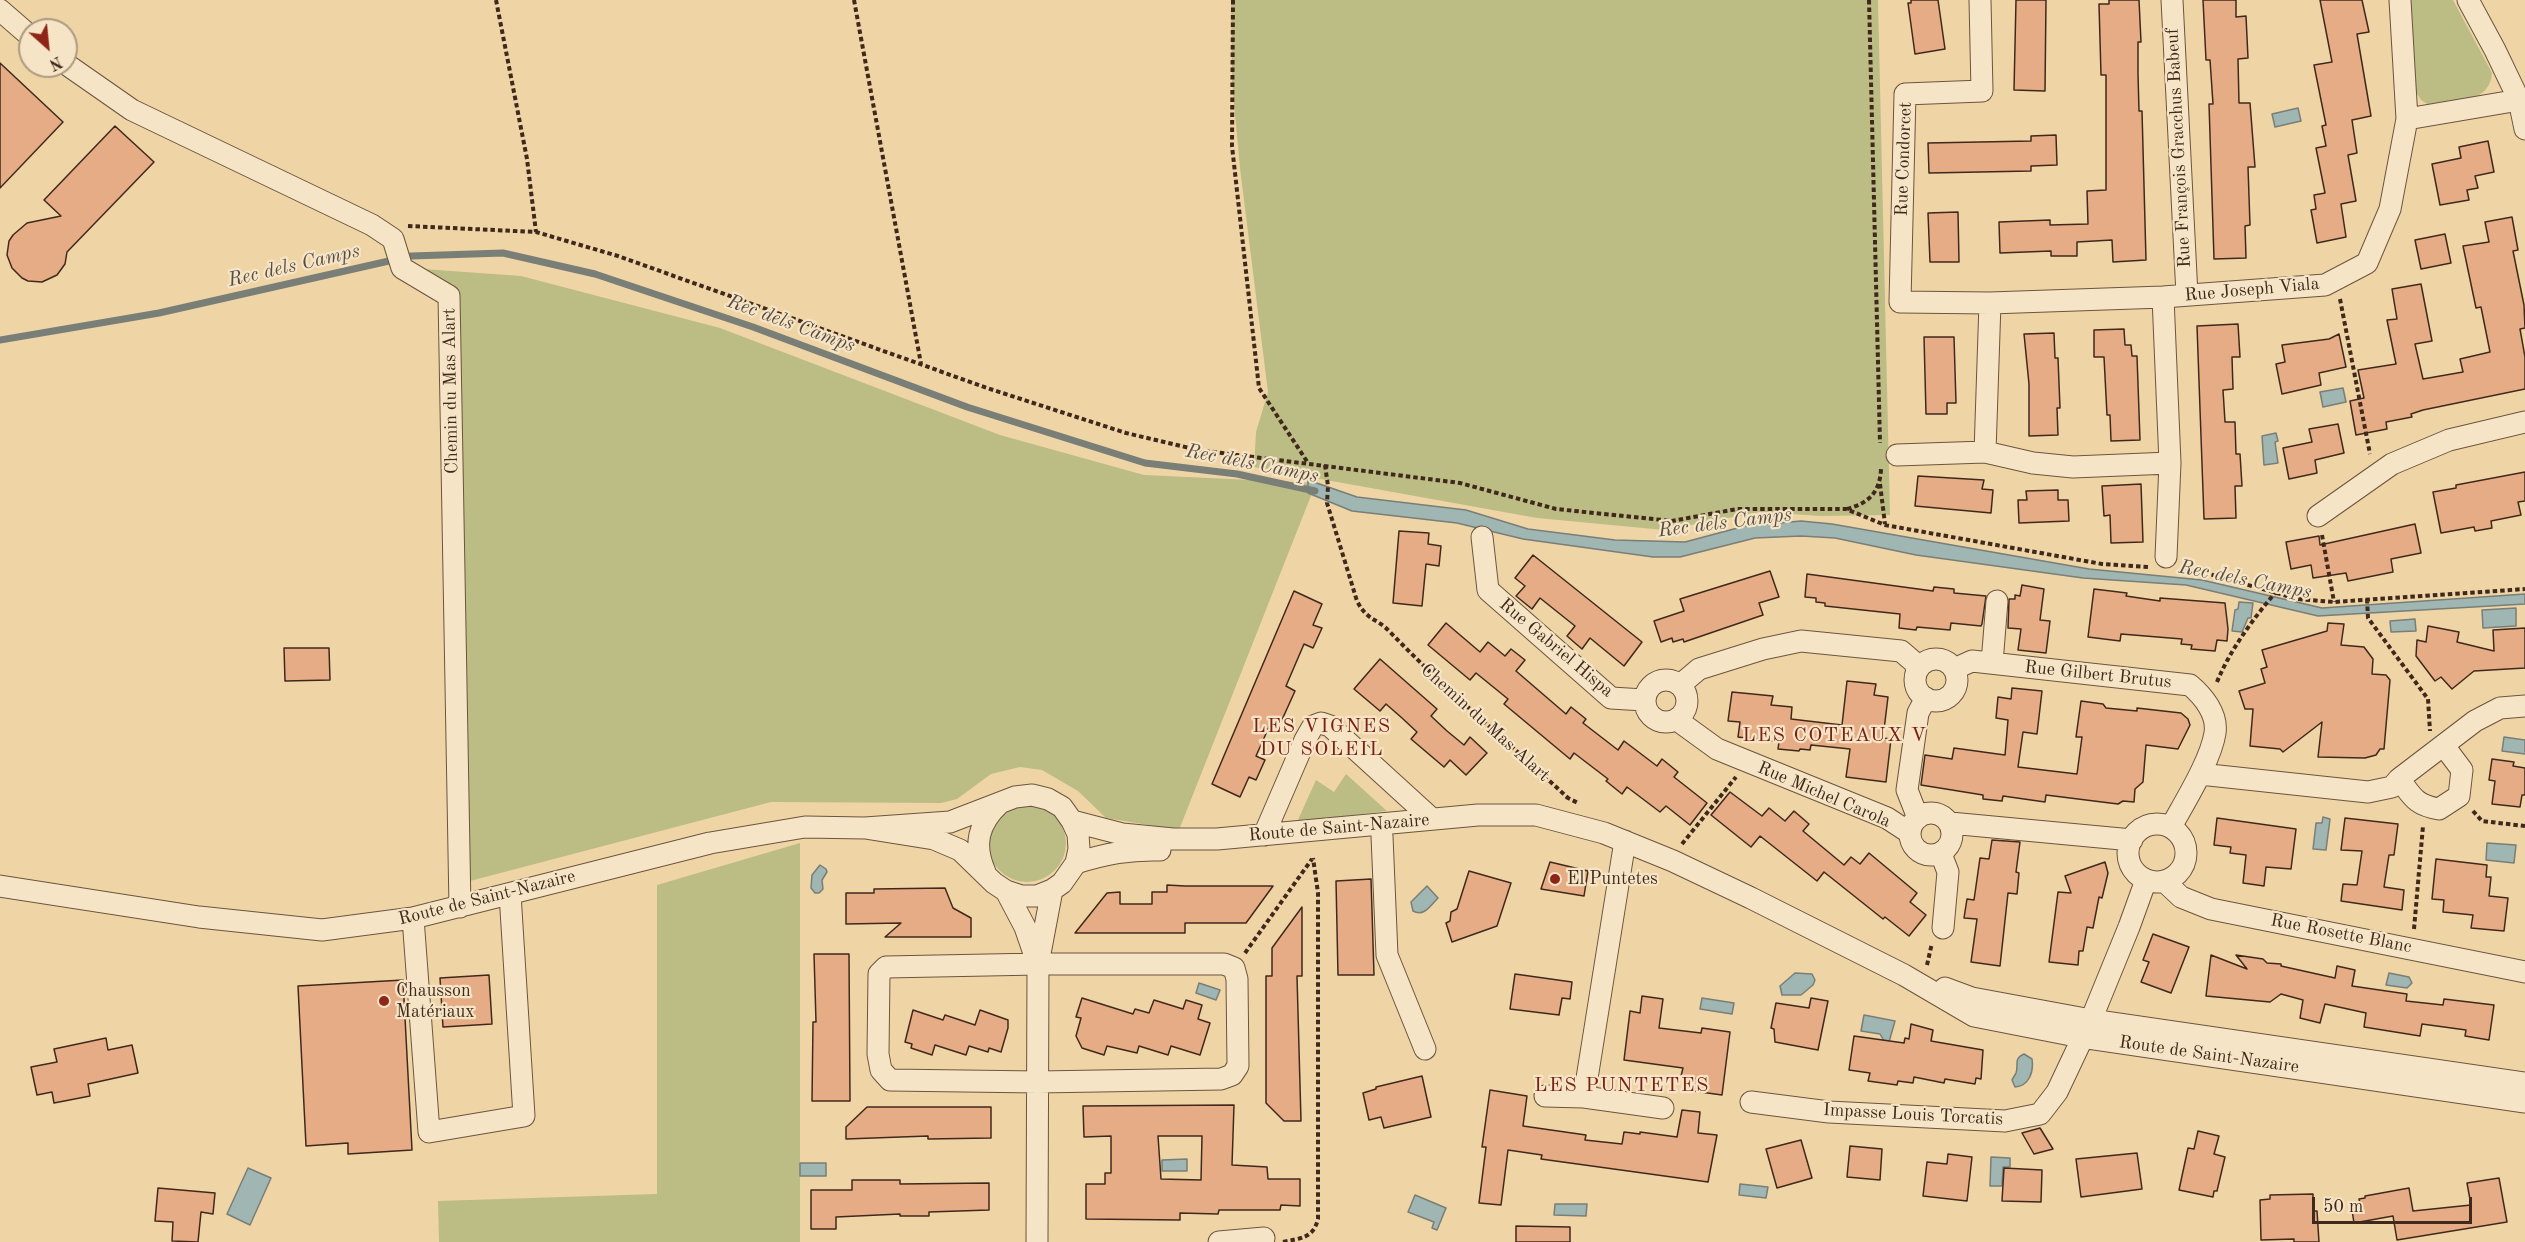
<!DOCTYPE html>
<html>
<head>
<meta charset="utf-8">
<style>
	body { margin:0 }
	#map { position:relative; width:2525px; height:1242px; overflow:hidden; background:#efd5a6; font-family:"Old Standard TT",serif }
	canvas { display:block }
	.north { position:absolute; left:18px; top:18px; width:60px; height:60px; box-sizing:border-box; background:#f5e4c5; border:2px solid #ad9981; border-radius:50%; rotate:153deg; font-size:16px; font-weight:700; line-height:24px; text-align:center; color:#40291c }
	.north::after { content:''; display:block; margin:auto; width:21px; height:27px; background:#8f2418; clip-path:polygon(50% 0,100% 100%,50% 72%,0 100%) }
	.scale { position:absolute; left:2312px; top:1197px; width:160px; height:27px; box-sizing:border-box; border:3px solid #40291c; border-top:0; padding-left:8px; font-size:18px; line-height:21px; white-space:nowrap; color:#40291c; -webkit-text-stroke:4px #f5e4c5; paint-order:stroke }
</style>
</head>
<body>
<div id="map">
<canvas width="2525" height="1242"></canvas>
<div class="north">N</div>
<div class="scale">50 m</div>
</div>
<script>
const ctx = document.querySelector('canvas').getContext('2d');
ctx.lineJoin = 'round';
function fill(path, color) {
  ctx.fillStyle = color;
  ctx.fill(path, 'evenodd');
}
function strokePath(path, color, width, dash) {
  ctx.strokeStyle = color;
  ctx.lineWidth = width;
  ctx.lineCap = dash ? 'butt' : 'round';
  ctx.setLineDash(dash || []);
  ctx.stroke(path);
}
function label(font, color, halo, rows, align = 'center') {
  ctx.font = font + ' "Old Standard TT",serif';
  ctx.lineWidth = 4.5;
  ctx.setLineDash([]);
  ctx.textBaseline = 'middle';
  ctx.strokeStyle = halo;
  ctx.fillStyle = color;
  for (const [text, x, y, turn = 0] of rows) {
    ctx.save();
    ctx.translate(x, y);
    ctx.rotate((+turn || 0) * Math.PI / 180);
    ctx.textAlign = isNaN(turn) ? turn : align;
    if (halo) ctx.strokeText(text, 0, 0);
    ctx.fillText(text, 0, 0);
    ctx.restore();
  }
}
fill(new Path2D(`
	M1231,0H1878L1890,515L1821,516L1760,512L1664,530L1537,518L1254,467L1256,432L1268,392L1240,168L1232,82Z
	M2410,0H2453L2492,73C2490,104 2454,101 2429,105L2421,100L2416,92Z
	M423,269L521,276L720,328L1000,435L1144,475L1316,483L1179,830L1106,818L1078,791L1042,770L1020,767L991,774L957,799L941,803L771,802L470,881L459,334Z
	M1346,774L1387,811L1297,822L1316,780L1334,792Z
	M988 843a39 39 0 1 1 78 0a39 39 0 1 1-78 0Z
	M800,843V1242H439L438,1201L657,1194V885Z`), '#bcbc85');
const water = new Path2D(`
	M2298,108L2301,121L2275,127L2272,114Z
	M2343,388L2346,402L2323,407L2320,392Z
	M2276,433L2278,441L2275,442L2278,463L2264,465L2262,436Z
	M1308,480L1357,497L1466,510L1528,529L1615,540L1685,542L1745,526L1801,521L1832,524L2089,569L2202,580L2322,608L2525,594V604L2318,616L2186,585L2083,578L1916,555L1835,538L1801,536L1755,538L1680,557H1653L1523,539L1457,523L1352,511L1308,493Z
	M2239,602L2253,603L2251,618H2248L2242,632L2232,631L2235,610L2238,609Z
	M2516,608V626L2483,628L2482,610Z
	M2415,619L2416,631L2391,632L2390,621Z
	M2504,737L2525,740V754L2502,751Z
	M2323,817L2330,819L2326,850L2313,849L2316,823H2322Z
	M2487,843L2516,845L2514,863L2486,860Z
	M820,865L826,869L827,872L822,880L823,889L819,893H815L811,888L812,875Z
	M1427,886L1438,898C1430,906 1424,917 1413,911L1411,902Z
	M1795,973L1812,974L1815,980L1813,985L1801,995H1782L1780,986Z
	M2389,973L2409,977L2412,983L2407,988L2386,985Z
	M1199,983L1220,990L1216,1000L1196,993Z
	M1702,998L1734,1003L1732,1014L1700,1009Z
	M1864,1015L1895,1021L1889,1042L1884,1041L1880,1034L1861,1031Z
	M2024,1054L2032,1059C2034,1072 2029,1086 2015,1087L2012,1080C2013,1078 2015,1075 2016,1073C2019,1064 2013,1059 2024,1054Z
	M1991,1157L2010,1158V1167H2003L2002,1186H1990Z
	M1187,1159V1171H1162V1160Z
	M800,1163H826V1176H800Z
	M248,1168L271,1178L250,1225L227,1214Z
	M1740,1184L1768,1187L1766,1198L1739,1195Z
	M1415,1195L1446,1208L1437,1230L1432,1228L1434,1222L1408,1212Z
	M1555,1204H1587L1586,1216L1554,1215Z`);
fill(water, '#9fb6b3');
strokePath(water, '#797e77', 1.5);
strokePath(new Path2D(`
	M0,340L159,313L411,256L503,253L595,274L753,327L967,407L1145,463L1237,474L1315,491`), '#797e77', 7);
const building = new Path2D(`
	M1911,0H1938L1945,49L1915,54L1908,3H1911Z
	M2016,0H2046L2045,91L2014,90Z
	M2109,0H2139L2141,42H2138V74L2139,111H2142L2146,260L2113,262L2112,240L2077,242V256H2051V251L2000,253L1999,222L2050,220V225L2088,224L2087,191L2106,190V75H2101L2099,4H2109Z
	M2203,0H2236V17L2246,16L2248,58L2238,59L2239,103H2250L2255,167H2248L2250,225L2245,226L2246,258L2214,259L2209,104H2213L2210,60H2206Z
	M2320,0H2362L2369,32L2357,34L2371,116L2352,120L2357,153L2348,155L2356,201L2341,204L2346,237L2317,243L2311,210L2316,209L2314,195L2325,193L2316,148L2326,146L2322,126L2326,125L2314,65L2332,62Z
	M0,63L63,122L0,188Z
	M115,126L154,162L67,252L65,264L57,275L42,282L28,281L22,278L12,268L7,255L9,241L13,235L27,223L61,216L44,200Z
	M2056,135L2057,165L2031,166V171L1929,173L1928,143L2031,141V136Z
	M2488,141L2494,172L2475,176L2478,188L2467,190L2469,200L2440,205L2432,164L2461,158L2459,147Z
	M1958,212L1959,262H1930L1928,213Z
	M2512,217L2518,250L2513,251L2524,305L2525,328L2520,329L2525,357V389L2423,410L2411,414L2412,417L2386,422L2387,429L2356,435L2350,401L2364,398L2358,370L2396,364L2387,320L2397,319L2392,289L2421,284L2432,341L2415,344L2423,379L2463,372L2460,359L2490,352L2481,307L2476,308L2463,246L2489,242L2485,222Z
	M2445,234L2451,263L2421,269L2415,240Z
	M2238,324L2240,357H2232L2233,389L2223,390L2225,422H2235L2236,454H2240L2242,486H2235L2236,518L2204,519L2197,326Z
	M2124,329L2125,345H2131L2132,356H2137L2140,440L2111,441L2110,415H2107L2104,357H2094V330Z
	M2054,333L2055,358H2058L2060,408H2057L2058,435L2029,436V384L2024,334Z
	M2339,334L2346,367L2319,373L2321,385L2282,394L2276,364L2285,362L2282,345L2329,339Z
	M1924,337H1954L1956,403H1947V414H1926Z
	M2338,424L2344,453L2315,460L2317,473L2289,479L2283,448L2312,442L2309,429Z
	M2525,472V501L2518,502L2521,515L2491,521L2492,528L2475,531L2474,527L2441,533L2433,492L2456,488V485Z
	M1918,476L1984,480L1982,489L1993,490L1991,513L1915,506Z
	M2141,484L2143,542L2111,543L2110,515L2104,516L2102,486Z
	M2058,490V500H2068L2069,521L2019,523L2018,500H2027L2026,491Z
	M2415,524L2421,553L2391,559L2393,572L2348,581L2346,573L2313,578L2311,565L2291,569L2286,542L2319,536L2320,545Z
	M1399,531L1429,533L1428,544L1441,546L1439,566L1426,564L1422,606L1393,603Z
	M1533,555L1642,642L1624,666L1590,638L1582,649L1575,643L1567,636L1575,626L1540,598L1532,609L1516,596L1525,586L1515,578Z
	M1770,571L1779,597L1759,603L1763,615L1684,642L1683,639L1673,642L1672,638L1661,642L1654,621L1684,611L1680,599Z
	M1807,574L1933,591L1934,587L1954,589V593L1986,596L1982,624L1981,626L1951,623L1950,630L1917,627L1916,630L1899,628L1900,614L1825,606V603L1816,602V598L1805,597Z
	M2022,585L2044,589L2040,620L2050,621L2046,653L2018,650L2021,629L2008,628L2009,599H2015V595L2020,596Z
	M2094,589L2127,593L2126,596L2160,601V598L2225,603L2228,629L2227,641L2217,640L2215,651L2191,649L2192,645L2181,644L2182,639L2121,634L2120,641L2088,637Z
	M1294,591L1322,604L1313,625L1322,628L1313,648L1304,644L1286,686L1295,691L1281,722L1273,718L1256,756L1265,760L1256,780L1249,777L1240,797L1212,784Z
	M1446,623L1480,652L1488,642L1505,656L1511,649L1525,660L1516,671L1566,714L1571,707L1586,719L1583,723L1618,750L1624,741L1657,766L1662,759L1678,772L1674,777L1707,803L1690,825L1666,806L1660,812L1627,787L1622,794L1606,781L1608,779L1574,753L1570,759L1504,704L1508,699L1476,673L1470,680L1428,645Z
	M2328,623L2344,624L2341,645L2364,647L2373,659L2372,674L2386,675L2390,680L2384,749H2380L2376,755L2365,758L2318,757L2322,722L2283,752L2280,749L2250,746L2253,709H2245L2239,691L2265,683L2261,669L2267,667L2262,650L2327,631Z
	M2428,626L2459,632L2457,642L2494,651L2493,630L2525,628V668L2474,671L2452,689L2441,677L2435,681L2416,656L2417,640L2426,642Z
	M284,648H329L330,680L285,681Z
	M1380,659L1437,709L1431,716L1447,731L1464,745L1470,737L1487,753L1466,775L1450,760L1444,767L1411,739L1417,732L1402,718L1386,704L1380,711L1354,689Z
	M1847,681L1876,684L1874,695L1888,697L1883,738L1891,739L1886,782L1846,777L1850,749L1811,745L1810,750L1800,749L1799,751L1778,749L1779,742L1738,737L1740,722L1728,721L1732,692L1773,696L1771,705L1792,707L1791,719L1842,725Z
	M2012,688L2042,691L2037,734L2023,732L2018,767L2077,774L2082,737H2076L2081,701L2103,704L2106,708L2137,711V708L2181,713L2188,719L2190,725L2178,749L2146,745L2143,782L2135,789L2134,802L2123,801L2118,804L2046,795L2045,802L2003,796L2002,801L1983,799V795L1921,785L1925,755L1952,759L1954,748L2005,755L2008,720L1996,718L1998,697L2011,699Z
	M2492,759L2514,762L2513,766L2525,768V795H2522L2520,807L2492,804L2495,781L2489,780Z
	M1730,792L1762,816L1769,808L1785,821L1794,811L1809,824L1803,831L1844,865L1851,857L1860,864L1869,853L1917,893L1910,902L1926,915L1909,936L1885,917L1883,919L1824,872L1817,881L1760,836L1751,847L1711,815Z
	M2217,818L2296,829L2291,869L2266,867L2264,886L2243,883L2246,855L2230,853L2231,847L2214,845Z
	M2345,818L2398,824L2394,855H2389L2384,887L2404,890L2402,910L2341,901L2343,884L2357,885L2362,851L2341,850Z
	M1992,840L2020,842L2016,872L2019,873L2017,894L2008,893L2000,966L1971,962L1977,919L1964,918L1967,899L1974,900L1980,858L1989,859Z
	M2436,859L2487,865L2486,877H2491L2489,896L2508,898L2504,931L2471,928L2473,915L2443,912L2444,900L2432,899Z
	M1550,862L1588,871L1584,896L1541,889Z
	M2105,862L2108,873L2102,898L2099,897L2093,928L2087,927L2083,951H2079L2078,965L2049,962L2058,892L2071,893L2065,876Z
	M1469,871L1511,883L1497,926L1452,942L1446,923L1450,921L1451,912L1457,909Z
	M1371,879L1374,975H1338L1336,881Z
	M1167,885L1185,886H1273L1246,923H1185V933H1075L1107,893L1120,892V904H1152V892H1167Z
	M945,888L953,908L971,918V937H885L901,923L846,924V893H874V889Z
	M1302,907V976H1297L1301,1121H1284L1266,1103V976H1272V948Z
	M2153,934L2189,947L2171,993L2141,982L2149,962L2143,960Z
	M814,954H849L850,1101H812L813,1022H816Z
	M2211,955L2247,969L2236,955L2263,959L2267,963L2281,964V966L2335,978L2337,966L2355,970L2352,986L2407,994L2406,1001L2443,1005L2444,999L2494,1005L2489,1040L2465,1036L2466,1030L2422,1024L2420,1036L2364,1027L2366,1013L2325,1004L2320,1023L2300,1018L2303,1000L2281,994L2270,1002L2206,996Z
	M1515,974L1572,982L1570,999L1562,998L1559,1015L1510,1009Z
	M489,975L492,1024L443,1027L440,978Z
	M403,980L412,1150L348,1154V1143L306,1146L298,986Z
	M1642,996L1663,999L1659,1028L1701,1033L1702,1028L1730,1032L1722,1095L1693,1091L1695,1078L1681,1076L1683,1068L1624,1060L1630,1011L1640,1013Z
	M1082,998L1133,1014L1135,1009L1149,1013L1154,1000L1183,1009L1186,1000L1202,1005L1198,1019L1210,1023L1200,1055L1171,1046L1168,1055L1139,1046L1137,1053L1107,1046L1104,1055L1082,1048L1076,1036L1081,1018L1076,1017Z
	M1811,998L1828,1001L1818,1050L1775,1042L1774,1029L1771,1028L1776,1003L1809,1008Z
	M913,1010L943,1020L945,1015L975,1025L980,1010L1008,1020V1028L1001,1052L989,1048L988,1052L969,1046L966,1055L935,1045L932,1055L911,1048L912,1044L905,1042Z
	M1911,1024L1933,1030L1931,1041L1983,1050L1981,1079L1976,1078L1975,1084L1945,1079L1944,1083L1914,1077L1913,1083L1898,1081L1897,1085L1868,1081L1870,1073L1849,1070L1854,1036L1904,1043L1905,1038L1909,1039Z
	M106,1038L108,1050L132,1045L138,1073L88,1084L90,1096L54,1103L52,1092L37,1095L31,1067L57,1062L54,1049Z
	M1422,1076L1431,1117L1384,1128L1381,1117L1369,1120L1363,1093L1376,1089V1087Z
	M1490,1090L1527,1096L1523,1126L1586,1135L1585,1140L1622,1144L1624,1132L1640,1134V1132L1677,1137L1682,1110L1700,1112L1698,1133L1717,1135L1708,1182L1541,1159L1542,1155L1508,1150L1501,1205L1479,1203L1486,1147H1482Z
	M1234,1105L1232,1165L1267,1167L1268,1179H1300V1206L1281,1205L1280,1210H1219L1218,1214L1180,1213V1220L1086,1219V1184H1105V1173H1111V1136L1084,1137L1083,1106ZM1158,1136H1202L1201,1180L1161,1179Z
	M867,1107H991V1138L928,1139V1136L846,1139V1127Z
	M2040,1128L2053,1149L2034,1154L2022,1133Z
	M2198,1131L2219,1136L2214,1154L2225,1157L2217,1191H2214L2213,1197L2179,1190L2188,1148L2194,1149Z
	M1801,1140L1812,1178L1777,1188L1766,1149Z
	M1850,1146L1882,1149L1880,1180L1847,1177Z
	M2137,1153L2142,1189L2081,1197L2076,1159Z
	M1948,1154L1972,1157L1967,1201L1923,1196L1927,1162L1947,1164Z
	M2004,1168L2042,1170L2041,1202L2002,1201Z
	M2499,1178L2507,1222L2397,1240L2393,1216L2354,1223L2351,1204L2360,1203L2359,1199L2365,1198V1196L2409,1188L2413,1211L2471,1205L2467,1183Z
	M852,1180H900V1184L989,1183V1210L929,1212V1216H900V1214L836,1217V1229H811V1190H852Z
	M158,1188L215,1193L213,1214L201,1212L198,1242L172,1241L173,1222L155,1221Z
	M2313,1194V1211H2317L2319,1242H2294V1239L2261,1240L2260,1200L2270,1199V1195Z
	M1516,1226L1570,1227V1242H1516Z`);
fill(building, '#e5ac85');
strokePath(building, '#40291c', 1.5);
const minor = new Path2D(`
	M1980,0L1982,91L1905,94L1900,302L1990,303L2163,297L2325,285L2367,263L2390,209L2407,119L2400,0
	M2172,0L2187,295
	M0,10L30,36
	M66,64L132,110L372,225L393,239L402,268L449,296L460,907
	M2525,99L2519,100L2525,129
	M2407,119L2519,100L2495,50L2468,0
	M2163,297L2170,463L2166,557
	M1985,452L1990,303
	M1897,455L1985,452L2033,463L2073,467L2170,463
	M2318,516L2392,464L2449,440L2525,422
	M1482,537L1488,590L1611,698L1644,700
	M1915 680a21 21 0 1 1 42 0a21 21 0 1 1-42 0Z
	M1992,663L1997,601
	M1954,669L1972,661L2190,685C2203,696 2218,714 2215,733C2211,760 2184,803 2171,827
	M1645 701a21 21 0 1 1 42 0a21 21 0 1 1-42 0Z
	M1680,685L1699,669L1763,649L1801,641L1901,651L1915,663L1917,671
	M1677,720L1717,749L1887,818L1910,833
	M2200,774L2368,792L2392,787L2399,779L2475,721L2500,708L2525,706
	M2399,779C2413,797 2415,805 2439,809L2459,796L2462,770L2444,746
	M1910 834a21 21 0 1 1 42 0a21 21 0 1 1-42 0Z
	M1918,818L1907,790L1918,713L1926,698
	M1072,821L1122,834L1173,839H1217L1478,815H1536L1604,833L1673,861L1751,898L1904,975L1974,1016L2081,1037L2525,1102
	M1950,823L2132,840
	M2128 853a29 29 0 1 1 58 0a29 29 0 1 1-58 0Z
	M1264,835L1305,740L1313,726L1321,723L1330,726L1432,819
	M1382,836L1387,955L1425,1049
	M1625,841L1584,1097L1663,1108
	M1941,854L1948,872L1943,928
	M1076,863C1105,854 1130,849 1160,850
	M985,872C973,845 978,824 999,804
	M2164,881L2181,897L2211,909L2525,972
	M0,886L199,917L322,930L413,918L710,843L805,827L865,828L950,822L1015,797L1032,795L1048,799L1062,807L1072,821L1078,834L1079,849L1076,863L1062,883L1052,890L1037,896H1021L1006,891L994,883L960,850L934,839L865,828
	M1006,891L1025,927L1037,962
	M413,918L429,1132L524,1116L510,894
	M1038,964H1224L1234,968L1237,979L1238,1066L1232,1075L1221,1079L1038,1082L890,1080L881,1070L878,1054L879,974L886,967Z
	M1945,988L1972,998L2091,1020L2525,1083
	M1545,1096L1584,1097
	M1751,1102L1829,1112L2005,1121L2040,1114L2057,1092L2091,1020L2129,927L2146,880
	M1037,1242L1038,964L1052,890
	M1219,1242L1264,1238`);
strokePath(minor, '#6c543e', 23);
strokePath(new Path2D(`
	M496,0L527,159L536,232
	M854,0L921,364
	M1233,0L1232,146L1259,388L1308,463
	M1869,0L1880,443
	M408,226L536,232L618,256L987,388L1126,433L1198,450L1460,483L1556,509L1672,521L1737,509H1846L1885,525L2102,564L2148,567
	M2340,299L2370,454
	M1325,465L1328,486L1327,503L1357,601C1368,622 1376,617 1390,632C1446,690 1508,742 1568,798
	M1880,484L1885,524
	M1847,509C1869,503 1880,492 1881,469
	M2322,535L2334,602
	M2182,570L2202,572L2298,599L2334,602L2525,589
	M2367,599L2368,618L2428,699L2430,731
	M2217,682C2230,650 2253,619 2275,593
	M1566,797L1578,803
	M2473,811L2482,821L2525,826
	M1682,844L1736,777
	M2414,929L2423,826
	M1245,953L1312,859
	M1927,965L1932,943
	M1283,1242C1300,1238 1313,1239 1318,1219V893L1313,858`), '#40291c', 4, [4.5, 3]);
strokePath(minor, '#f5e4c5', 21);
for (const [x, y, r, color] of [
	[1555,879,6,"#8f2418"],
	[384,1001,6,"#8f2418"]
]) {
  const dot = new Path2D();
  dot.arc(x, y, r, 0, 2 * Math.PI);
  ctx.fillStyle = color;
  ctx.fill(dot);
  strokePath(dot, '#f5e4c5', 2);
}
label('18px', '#40291c', '#f5e4c5', [
	["Rue François Gracchus Babeuf",2179,148,-93],
	["Rue Condorcet",1904,159,-88],
	["Rue Joseph Viala",2252,290,-5],
	["Chemin du Mas Alart",451,391,-91],
	["Rue Gabriel Hispa",1556,648,40],
	["Rue Gilbert Brutus",2098,675,6],
	["Chemin du Mas Alart",1485,723,42],
	["Rue Michel Carola",1824,795,23],
	["Route de Saint-Nazaire",1339,828,-5],
	["Route de Saint-Nazaire",487,898,-14],
	["Rue Rosette Blanc",2341,934,11],
	["Route de Saint-Nazaire",2209,1055,8],
	["Impasse Louis Torcatis",1913,1115,3]
]);
label('18px', '#40291c', '#f5e4c5', [
	["El Puntetes",1567,879],
	["Chausson",396,991],
	["Matériaux",396,1012]
], 'left');
label('italic 20px', '#584c42', '#f5e4c5', [
	["Rec dels Camps",294,266,-13],
	["Rec dels Camps",791,324,20],
	["Rec dels Camps",1252,464,11],
	["Rec dels Camps",1725,523,-7],
	["Rec dels Camps",2245,580,11]
]);
ctx.letterSpacing = '1.5px';
label('20px', '#7a1f14', '#f5e4c5', [
	["LES VIGNES",1322,727],
	["DU SOLEIL",1322,750],
	["LES COTEAUX V",1835,736],
	["LES PUNTETES",1622,1086]
]);
ctx.letterSpacing = '0px';
</script>
</body>
</html>
